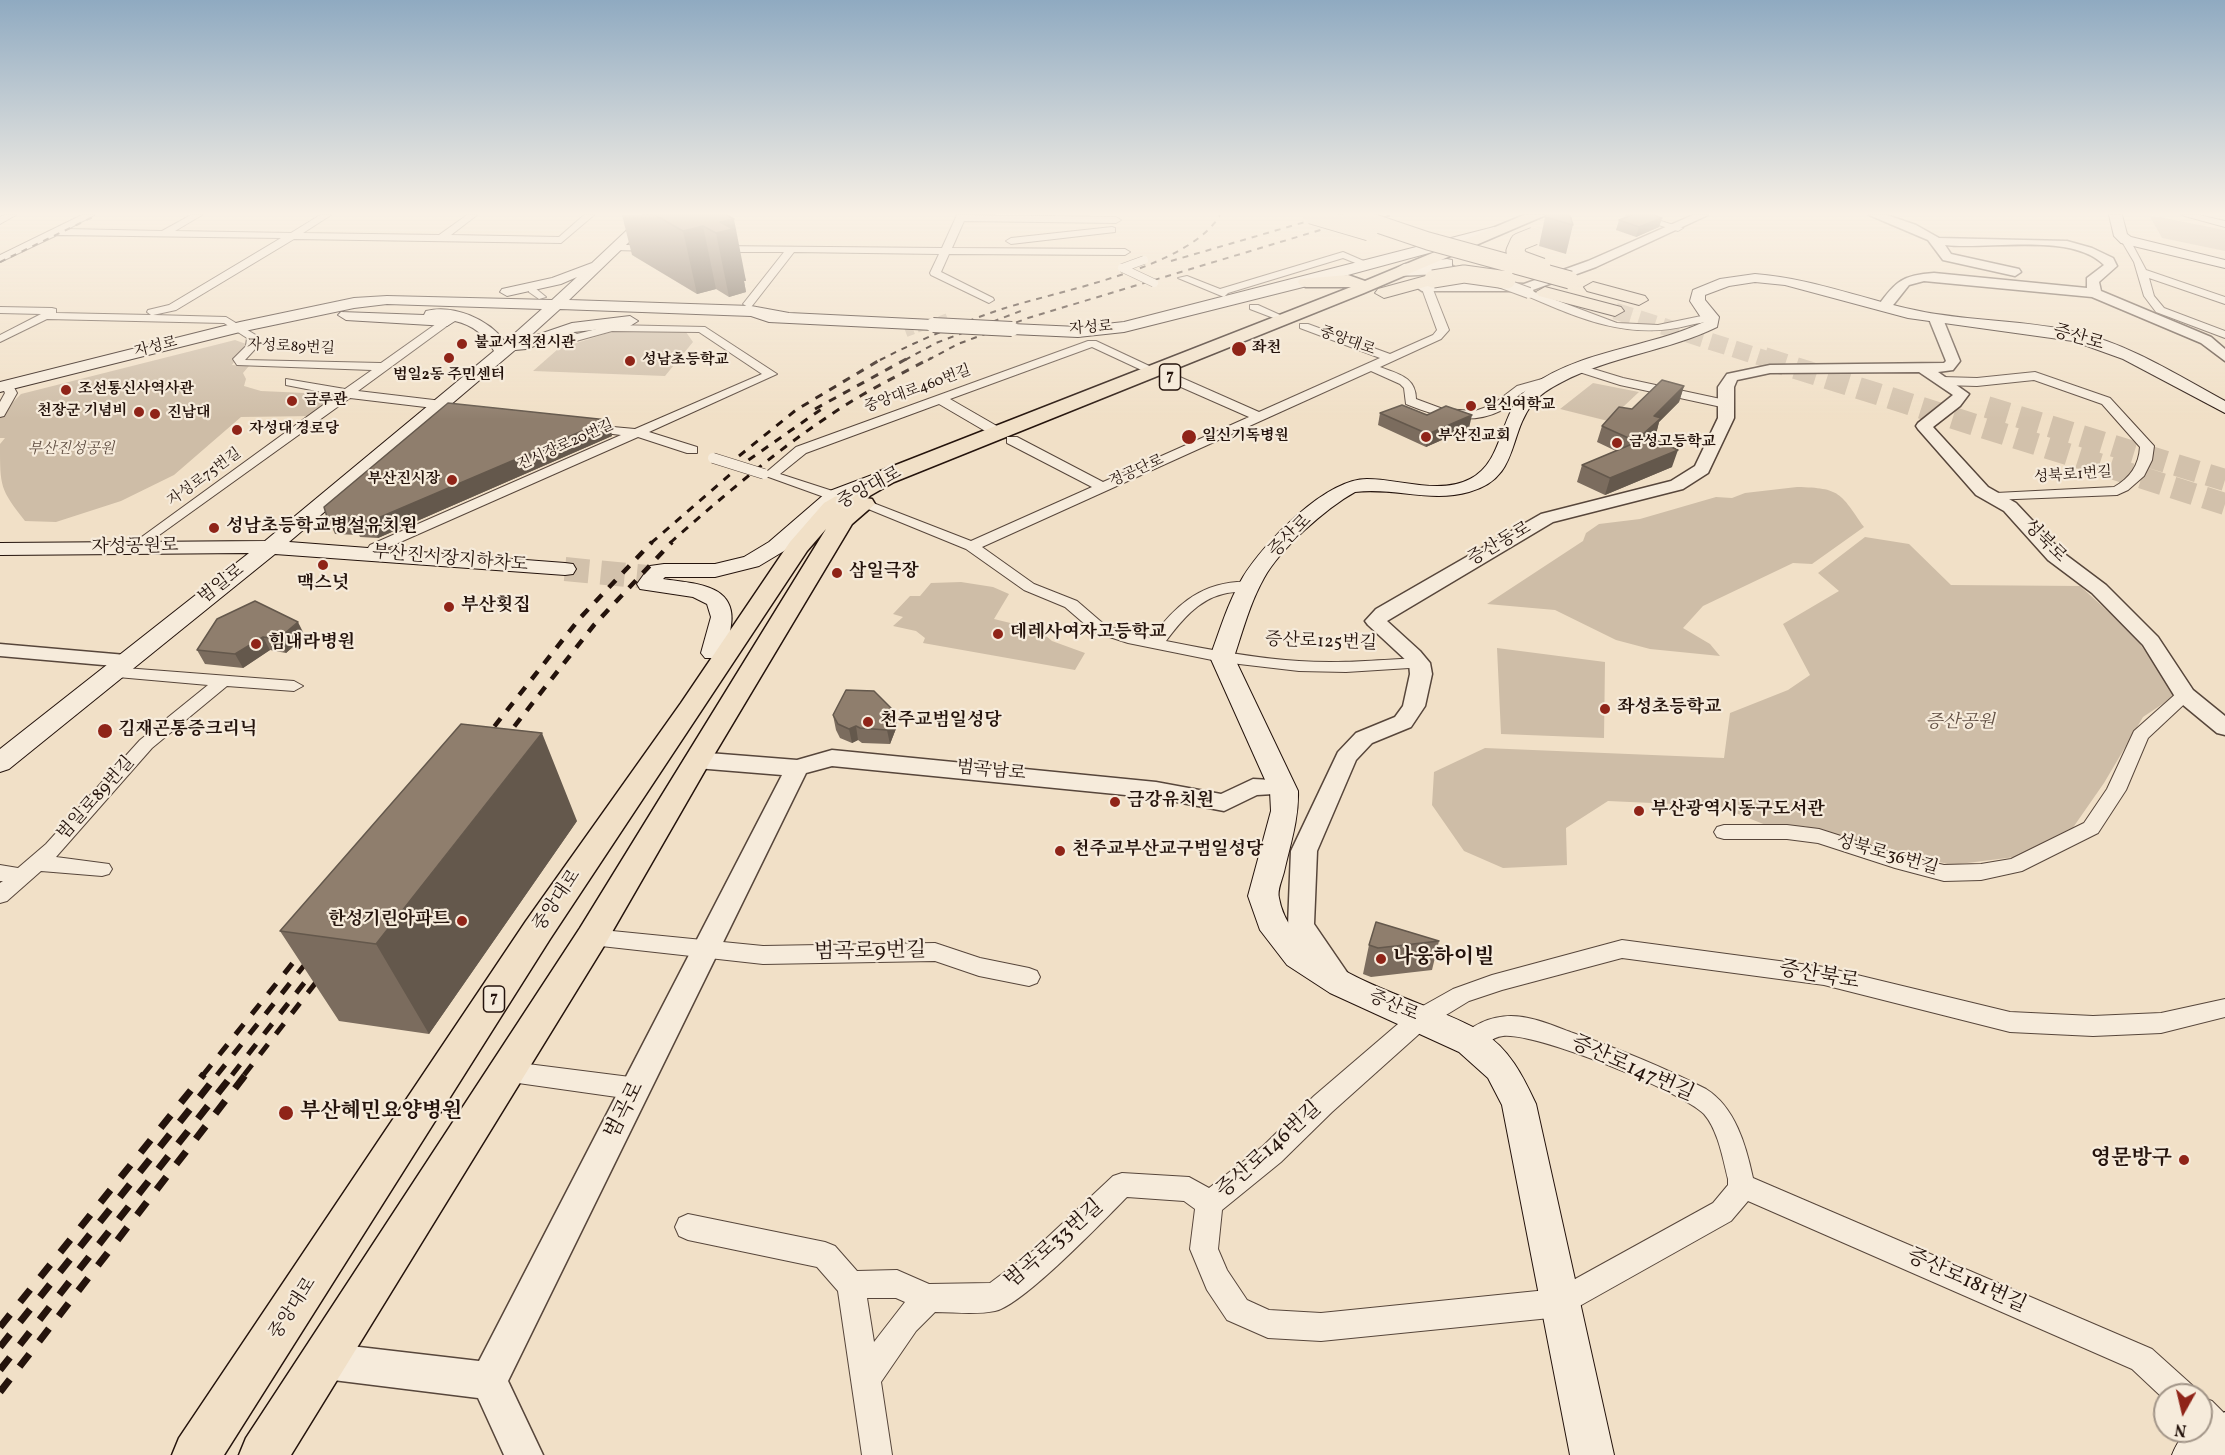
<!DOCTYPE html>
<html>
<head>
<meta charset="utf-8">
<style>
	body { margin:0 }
	#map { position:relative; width:2225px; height:1455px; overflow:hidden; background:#f1e0c7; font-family:Vollkorn,serif }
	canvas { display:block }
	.north { position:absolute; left:2153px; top:1383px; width:60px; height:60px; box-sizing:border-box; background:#f6ebdb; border:2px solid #a29588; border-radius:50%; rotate:188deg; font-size:16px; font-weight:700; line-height:24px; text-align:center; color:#24130c }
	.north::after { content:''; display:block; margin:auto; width:21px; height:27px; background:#8f2418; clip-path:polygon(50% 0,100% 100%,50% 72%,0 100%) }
</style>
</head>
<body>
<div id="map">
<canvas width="2225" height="1455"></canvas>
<div class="north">N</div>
</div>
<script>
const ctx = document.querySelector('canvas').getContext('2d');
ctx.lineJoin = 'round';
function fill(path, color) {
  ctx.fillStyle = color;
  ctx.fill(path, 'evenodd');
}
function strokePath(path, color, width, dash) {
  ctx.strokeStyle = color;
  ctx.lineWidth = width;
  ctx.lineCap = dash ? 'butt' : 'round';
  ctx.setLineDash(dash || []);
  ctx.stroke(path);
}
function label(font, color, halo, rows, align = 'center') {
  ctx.font = font + ' Vollkorn,"Noto Serif KR",serif';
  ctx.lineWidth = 4.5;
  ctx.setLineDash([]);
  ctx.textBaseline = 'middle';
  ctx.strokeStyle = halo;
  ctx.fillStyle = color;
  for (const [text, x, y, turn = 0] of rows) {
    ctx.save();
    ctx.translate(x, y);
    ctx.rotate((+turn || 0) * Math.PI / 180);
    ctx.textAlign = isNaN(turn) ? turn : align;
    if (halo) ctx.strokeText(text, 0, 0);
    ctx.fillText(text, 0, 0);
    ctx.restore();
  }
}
fill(new Path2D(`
	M2149,215L2225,230V251L2162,238Z
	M614,331L686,332L693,342L665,376L533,371L558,349Z
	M235,340L246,344L232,365L249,366L243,373L246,379L244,386L261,391L328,394L335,401L314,416L241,417L174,475L121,501L56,522L25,521C0,489 0,487 0,444L5,438H0V415L21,394Z
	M1593,383L1639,392L1608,421L1560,409Z
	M1797,487C1841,488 1840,493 1864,527L1812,564L1793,563L1703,606L1683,628L1710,644L1720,656L1650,649L1616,640L1555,610L1487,604L1583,541L1586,533L1599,524L1640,519L1716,497L1732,498L1745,493Z
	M1865,537L1909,544L1951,585L2080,586L2133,634L2176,695L2143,717L2104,783L2072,829L2015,857L1951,865L1804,826L1771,827L1718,806L1608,801L1566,828L1567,865L1503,868L1464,851L1432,805L1434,772L1485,748L1724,758L1730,713L1788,690L1810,675L1783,624L1839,591L1818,573Z
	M961,582L993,587L1009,594L994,619L1039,630L1052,641L1085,653L1075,670L923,643L925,638L916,631L893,626L903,617L893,614L910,596H920L931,583Z
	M1497,648L1605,662L1604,738L1501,734Z`), '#cebda7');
strokePath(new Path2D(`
	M906,333L948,317`), '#d2c1ab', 8, [8, 4]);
strokePath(new Path2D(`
	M565,569L668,579`), '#d2c1ab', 24, [24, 12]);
strokePath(new Path2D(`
	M1615,311L1769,360`), '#d2c1ab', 17, [17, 8]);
strokePath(new Path2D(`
	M1764,358L2225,504
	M1987,407L2225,480`), '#d2c1ab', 22, [22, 11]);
const pedestrian = new Path2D(`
	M529,288H535L546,297L539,299L529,292Z`);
const minor = new Path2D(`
	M4,215H16L0,224V217Z
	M82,215H94L68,229L162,231L191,215H202L175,231L291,233L320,215H331L303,233L439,235L467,215H477L451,235L559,237L584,215H594L561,243L294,239L176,310L153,315L226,317L259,337L257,347L245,360L381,363L443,319H451V323L358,391L442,401L448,405L442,409L350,398L137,551L132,550L130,547L132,544L337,395L286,385V379L345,389L372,370L237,365L233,359L246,346L247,338L224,323L47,319L0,342V335L41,314L0,313V307L52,308L56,309V313L151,315L147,312L148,310L169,305L281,238L57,235L0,262V255Z
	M957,215L1116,217L1121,220L1116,223L964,221L952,248L1125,249L1130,252L1125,255L949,254L941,272L993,298L994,300L989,303L931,275L930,273L939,254L794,252L752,306L748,307L743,304L784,252H715L710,249L715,246L942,248Z
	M1626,215H1642L1683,228L1678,231Z
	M2181,215H2199L2225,221V227Z
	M1112,227L1115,228V232L1011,244L1006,241L1011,238Z
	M2123,238H2129L2146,270L2225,297V304L2149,278L2154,296L2164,308L2225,331V338L2156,312L2144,296L2134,262L2121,240Z
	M617,245H655L660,248L655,251L614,250V246Z
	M1343,252L1373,265L1368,268L1343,258L1228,293L1224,297L1178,278L1187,276L1220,289Z
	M1441,278L1446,281L1432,287L1449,330L1441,339L1380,367C1398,374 1416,377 1416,399L1443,409L1475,411L1492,405L1517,386L1549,377L1555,381L1553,384C1543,386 1531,387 1522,393C1514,398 1509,406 1500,411C1470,426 1435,416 1406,404L1404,388L1400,384L1371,371L982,547L1034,584L1077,601L1106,626L1151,638C1174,608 1197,585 1237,582C1245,582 1253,579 1259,586L1256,589C1246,592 1234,591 1223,594C1198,600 1181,621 1166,641C1210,650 1254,658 1299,661C1339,664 1379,660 1419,658L1427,663L1425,667L1346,672L1299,671L1222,662L1128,643L1094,632L1065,607L1024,590L966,549L856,504L858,501H868L971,541L1092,487L1007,443V437H1017L1103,482L1249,417L1165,380V374H1173L1259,412L1380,358L1300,328V324H1308L1390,354L1433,335L1437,330L1421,286Z
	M1529,290L1617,323L1658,325L1711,314L1716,317C1710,322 1699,323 1690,325C1630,341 1580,319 1525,295V291Z
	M1250,305H1258L1289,319L1284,322L1250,309Z
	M612,325L705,327L777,374L649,432L697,447V453H687L638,437L380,551H370L368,548L370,545L621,435L580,430V424L635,429L762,374L699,332L612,331L576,341L557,330L563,327L577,334Z
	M1088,341H1096L1160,371L1150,374L1092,347L950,399L1002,429V435H992L939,404L806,453L780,474L848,496V502H838L763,475L796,447Z
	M1577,364L1623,378L1730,401L1732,404L1726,408L1620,385L1573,370V366Z
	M2035,372L2110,398L2154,446L2152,460L2144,476L2128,490L2117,495L1991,500L1989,497L1996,493L2114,487C2130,478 2139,465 2140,447L2102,404L2034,380L1977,386L1942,385L1936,381L1942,377L1977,378Z
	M7,381L11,382L17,393L4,416L0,417V402L5,393L1,385Z
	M112,667L294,681L303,686L294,691L227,686L152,748L56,857L109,864L112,869L109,874L102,876L41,871L7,901L0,903V883L3,881H0V865L18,868L46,844L140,740L208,685L106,676L103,672L106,668Z
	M2185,690L2194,695L2148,738L2126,790L2098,833L2022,871L1981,880L1944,881L1895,868L1818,843L1787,839H1724L1717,837L1714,832L1717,827L1724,825H1787L1819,829L1897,854L1944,865L1981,864L2011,859L2084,823L2107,789L2134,731L2179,691Z
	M592,929L763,946L935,943L980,958L1029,968L1037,971L1040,977L1037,983L1029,986L979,976L935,961L763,964L592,945L584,943L581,937L584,931Z
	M1622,940L1824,967L2010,1012L2093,1016L2161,1013L2225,999V1017L2161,1033L2093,1036L2010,1032L1824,985L1622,958L1502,990L1469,1001L1428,1026L1332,1112L1281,1162L1222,1210L1218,1249L1227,1270L1247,1300L1269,1310L1321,1313L1557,1289L1713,1203L1728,1185V1179C1723,1159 1718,1130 1704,1114C1681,1091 1536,1032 1503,1036C1491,1037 1483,1048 1471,1052L1463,1049L1459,1042C1468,1025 1492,1016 1511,1016C1532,1016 1554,1026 1573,1033C1619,1049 1663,1067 1706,1089C1735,1107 1746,1145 1753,1178L2152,1349L2192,1385L2197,1395H2165V1400L2132,1369L1748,1201L1731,1221L1560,1317L1321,1341L1268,1338L1227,1320L1207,1290L1190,1249L1195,1209L1184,1201L1127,1197C1104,1220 1022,1306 995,1311C976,1315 954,1312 935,1312L916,1331L881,1382L892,1455H862L838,1291L817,1267L688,1240L679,1236L675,1227L679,1218L688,1214L825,1242L835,1246L857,1271L897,1270L929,1284L990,1283L1034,1250L1113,1176L1122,1173L1189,1177L1209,1188L1263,1146L1314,1096L1412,1012L1453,989L1492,975ZM867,1298H896L905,1302L874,1342Z
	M504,1061L638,1078L647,1082L650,1089L647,1096L638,1100L504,1081L496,1078L492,1071L496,1064Z
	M2201,1397L2212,1401L2225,1414V1449L2213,1445L2199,1431Z`);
const tertiary = new Path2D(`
	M1693,215H1708L1596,267L1530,291H1422L1416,287L1422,283L1448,281L1524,284L1588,261Z
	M1869,215H1887L1916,225L1939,238L2067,241L2092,248L2113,258L2117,266L2099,282L2101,291L2211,337L2225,349V361L2201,343L2092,297L1924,281L1909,285L1890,309H1880L1878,306C1896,281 1903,275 1934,273L2087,288V278L2104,265C2072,232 1988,250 1945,245L1951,254L2019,269L2021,272L2015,276L1943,260L1928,240Z
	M1453,266L1459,270L1457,273L1398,276L1392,272L1398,268Z
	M1936,315L1943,319L1960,361L1953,370L1938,372L1969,394L1960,406L1933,427L1988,487L2016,503L2062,552L2106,585L2158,637L2193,690L2225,716V735L2217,733L2177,700L2143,645L2092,593L2048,560L2004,511L1976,495L1918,429L1916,426L1918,423L1953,395L1919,372L1770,373L1737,380L1734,387V418L1708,473L1683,489L1553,522L1387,621L1420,651L1430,663L1432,674L1425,706L1411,727L1372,743L1356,760L1317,851L1314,924L1353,981L1349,989L1339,992L1329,989L1288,926L1291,851L1338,752L1356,733L1395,717L1403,706L1410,674L1409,663L1368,625L1365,621L1376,609L1541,514L1671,481L1695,466L1718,418V387L1727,374L1770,365L1944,363L1946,361L1929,319Z
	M0,644L126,655L133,657L137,661L133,665L126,667L0,656Z
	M832,750L1156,782L1221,794L1253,779L1290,781L1294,787L1290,793L1257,795L1224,811L1156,798L832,766L806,773L508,1381L543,1455H504L478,1398L325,1379L312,1374L307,1361L312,1348L325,1343L479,1361L782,775L696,768L688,765L684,760L688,755L696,752L797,760Z`);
const secondary = new Path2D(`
	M643,215H657L569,300L751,306L789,313L933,320L941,325L933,330L769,322L751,316L560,309L528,338L572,323L630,316L638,321L630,326L574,332L526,349L515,350L289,542L565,563L573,564L576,569L573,574L565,575L275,554L9,769L0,772V749L249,553L0,555V543L265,541L494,351C485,335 473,325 455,321L447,326L346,320L338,315L341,312L424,315L426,311C453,304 489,319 505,342L542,309L387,304L354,308L240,332L0,392V382L240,322L354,298L387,296L552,300L577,277L561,284L507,296L500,292L502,289L552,278L592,263Z
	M2109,215H2122L2127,234L2131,237L2225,260V268L2121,243L2114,236Z
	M1494,227L1501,231L1499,234L1311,285L1124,332L1078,337L1012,334L1004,329L1012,324L1078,327L1124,322Z
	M1447,259L1452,260V266L1404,272L1397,268L1404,264Z
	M1755,274C1809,278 1857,297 1910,309C1965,322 2022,319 2077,332C2131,345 2177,375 2225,401V413L2123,359L2073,341L1908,318L1785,285L1755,282L1729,286L1705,295V300L1719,317L1717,327C1668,351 1611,356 1562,382C1552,387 1540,394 1533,403C1507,436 1520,478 1469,492C1431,503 1394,487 1355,492C1326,508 1280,549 1264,578C1250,603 1243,630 1234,657L1298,791C1299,819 1290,845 1284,872C1282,880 1277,890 1279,898C1292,974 1426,998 1482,1032C1509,1048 1523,1076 1536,1104L1614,1455H1570L1502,1105L1488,1078L1459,1052L1330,993L1287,965L1260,930L1248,896L1271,811L1270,791L1210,657C1220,630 1228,602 1243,577C1264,543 1325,479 1367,479C1399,479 1440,495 1470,479C1506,461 1498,409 1531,386C1581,350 1648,348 1704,322L1690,301L1693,290L1720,279Z
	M880,472L887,474L890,478L887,482L841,500L784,551L759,566L715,577H665L663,579C697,584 741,584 730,632C728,641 727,650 721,658H705L701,653L711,617L707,604L693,597L640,589L637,584L650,566L664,564H715L744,557L769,542L827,492Z
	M2225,1412V1455H2172C2178,1440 2184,1431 2201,1431V1424Z`);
const primary = new Path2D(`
	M1524,215H1546L1364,293L894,482L866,498L872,499L875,504L852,524L711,760L604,946L291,1455H239L246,1438L580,928L826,529L807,551L550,939L224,1455H172L179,1438L526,921L681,703L790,542L824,503L878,472L1351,287H1306L1300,285L1298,282L1300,279L1348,275L1365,281Z`);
const trunk = new Path2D(`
	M1433,274L1439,275L1441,279L1439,283L1384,298L1375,293L1378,289Z
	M1593,282L1645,296L1648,300L1639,305L1587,291L1584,287Z
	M1545,287L1621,307L1624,311L1615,316L1539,296L1536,292Z`);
strokePath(pedestrian, '#57463b', 2);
strokePath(minor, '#57463b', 2);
strokePath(tertiary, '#57463b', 3);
strokePath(secondary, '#24130c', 2);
strokePath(primary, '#24130c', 3);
strokePath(trunk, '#24130c', 2);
fill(pedestrian, '#f6ebdb');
fill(minor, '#f6ebdb');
fill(tertiary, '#f6ebdb');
fill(secondary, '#f6ebdb');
fill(primary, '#f1e0c7');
fill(trunk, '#f1e0c7');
strokePath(new Path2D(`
	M1361,222L1393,215
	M1171,261L1329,215
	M0,262L97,215
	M880,360C919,340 960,323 1002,309C1061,290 1189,268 1220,215
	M905,360L936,343L1026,309
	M928,360L958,344L1028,318L1370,215`), '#24130c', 2, [6, 6]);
strokePath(new Path2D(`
	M815,409L908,358
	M739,456L796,410L883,358
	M651,543L740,466L823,408
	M670,543C730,490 793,436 862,395C885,382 908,370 931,358`), '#24130c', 3, [8, 8]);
strokePath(new Path2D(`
	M482,742L580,618L652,542
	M502,742L594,625L672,542`), '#24130c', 4.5, [10, 10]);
strokePath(new Path2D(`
	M203,1075L308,944
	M217,1075L314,953
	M232,1075L319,964
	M244,1075L324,972`), '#24130c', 5, [13, 13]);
strokePath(new Path2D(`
	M0,1327L204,1074
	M0,1347L218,1074
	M0,1370L233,1074
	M0,1392L246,1074`), '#24130c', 7, [16, 16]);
const pedestrianBridgeFar1 = new Path2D(`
	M1122,268L1154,283
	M1122,268L1144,260`);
const pedestrianBridge = new Path2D(`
	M713,458L764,474`);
const minorBridge = new Path2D(`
	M1491,279L1529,293`);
const secondaryBridge = new Path2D(`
	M933,325L1012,329`);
const trunkBridge = new Path2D(`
	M1311,215L1369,232
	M1351,215L1428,241L1570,280
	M1534,236L1519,242L1515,251L1520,259L1542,267
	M1433,279L1464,274L1507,280`);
strokePath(pedestrianBridgeFar1, '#57463b', 9, []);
strokePath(pedestrianBridge, '#57463b', 11, []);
strokePath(minorBridge, '#57463b', 12, []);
strokePath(secondaryBridge, '#24130c', 16, []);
strokePath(trunkBridge, '#24130c', 19, []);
strokePath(pedestrianBridgeFar1, '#f6ebdb', 8);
strokePath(pedestrianBridge, '#f6ebdb', 10);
strokePath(minorBridge, '#f6ebdb', 10);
strokePath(secondaryBridge, '#f6ebdb', 14);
strokePath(trunkBridge, '#f1e0c7', 17);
fill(new Path2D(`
	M622,215H727L746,281H744L746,292L729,297L716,289L697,294L632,255Z
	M1545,217L1573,225L1566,254L1539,246Z
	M1662,218L1659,227L1636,237L1616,230L1619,220Z
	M1684,386L1679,402L1659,422L1656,434L1651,438L1672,467L1605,495L1577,482L1582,465L1616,451L1597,442L1602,426L1632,409Z
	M1380,413L1427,415L1469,428L1426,447L1378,425Z
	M608,420L612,436L378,538L360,537L359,535L335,534L327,517Z
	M217,619L305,636L286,653L270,650L243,668L205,664L197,650Z
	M833,715L897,726L890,744L862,743L858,740L852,743L840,738L836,730Z
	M577,821L429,1034L339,1021L280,931Z
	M1439,941L1432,970L1371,977L1363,974L1369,945Z`), '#7b6c5e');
fill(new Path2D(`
	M1662,218L1659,227L1636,237L1639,227Z
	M734,219L746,281H744L746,292L729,297L716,233L720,222Z
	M703,226L716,289L697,294L683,231Z
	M1684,386L1679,402L1659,422L1656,434L1630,457L1635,441L1654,416Z
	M1472,415L1469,428L1426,447L1428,434Z
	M608,420L612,436L378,538L371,521Z
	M1678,450L1672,467L1605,495L1610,478Z
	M298,622L305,636L286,653L278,639Z
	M263,637L270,650L243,668L235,654Z
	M895,712L897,726L890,744L887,730Z
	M856,726L858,740L852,743L849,729Z
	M542,733L577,821L429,1034L376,944Z`), '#64584c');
const building = new Path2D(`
	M655,215H727L734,219L720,222L733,229L716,233L703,226L683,231Z
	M1548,215H1570L1573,225L1545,217Z
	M1632,215H1654L1662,218L1639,227L1619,220Z
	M1662,380L1684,386L1654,416L1661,418L1635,441L1602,426L1619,407L1632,409Z
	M448,403L608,420L371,521L352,520L354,518L327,517L324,507Z
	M1402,405L1427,415L1446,406L1472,415L1428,434L1380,413Z
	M1649,437L1678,450L1610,478L1582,465Z
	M255,601L298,622L278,639L263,637L235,654L197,650L217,619Z
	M846,690L874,691L895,712L887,730L860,728L856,726L849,729L838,724L833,715Z
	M461,724L542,733L376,944L280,931Z
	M1376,922L1439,941L1378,948L1369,945Z`);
fill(building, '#8f7e6d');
strokePath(building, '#64584c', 1.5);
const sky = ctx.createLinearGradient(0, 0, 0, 419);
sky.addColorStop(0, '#8faac1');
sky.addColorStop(0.51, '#f9f1e6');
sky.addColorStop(1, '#f9f1e600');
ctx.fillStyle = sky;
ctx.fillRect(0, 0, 2225, 419);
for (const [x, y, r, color] of [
	[462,344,6,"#8f2418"],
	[1239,349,8,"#8f2418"],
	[449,358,6,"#8f2418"],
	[630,361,6,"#8f2418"],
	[66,390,6,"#8f2418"],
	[292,401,6,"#8f2418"],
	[1471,406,6,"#8f2418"],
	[139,412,6,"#8f2418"],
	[155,414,6,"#8f2418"],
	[237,430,6,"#8f2418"],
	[1189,437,8,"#8f2418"],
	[1426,437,6,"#8f2418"],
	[1617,443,6,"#8f2418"],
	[452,480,6,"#8f2418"],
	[214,528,6,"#8f2418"],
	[323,565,6,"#8f2418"],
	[837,573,6,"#8f2418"],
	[449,607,6,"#8f2418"],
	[998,634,6,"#8f2418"],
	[256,644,6,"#8f2418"],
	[1605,709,6,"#8f2418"],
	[868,722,6,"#8f2418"],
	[105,731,8,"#8f2418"],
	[1115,802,6,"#8f2418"],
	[1639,811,6,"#8f2418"],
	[1060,851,6,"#8f2418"],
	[462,921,6,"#8f2418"],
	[1381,959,6,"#8f2418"],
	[286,1113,8,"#8f2418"],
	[2184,1160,6,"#8f2418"]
]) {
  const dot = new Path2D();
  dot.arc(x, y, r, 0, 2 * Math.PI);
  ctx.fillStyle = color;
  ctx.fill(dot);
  strokePath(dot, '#f6ebdb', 2);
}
label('15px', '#24130c', '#f6ebdb', [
	["자성로",1091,329,-4],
	["중앙대로",1347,342,20],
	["자성로",156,348,-14],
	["자성로89번길",291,348,3],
	["중앙대로460번길",918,390,-20],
	["진시장로20번길",566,446,-24],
	["정공단로",1137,472,-24],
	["성북로1번길",2073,476,-4],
	["자성로75번길",205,478,-36]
]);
label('bold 15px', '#24130c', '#f6ebdb', [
	["불교서적전시관",474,344],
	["좌천",1252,349],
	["성남초등학교",642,361],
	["범일2동 주민센터",449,376,"center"],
	["조선통신사역사관",78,390],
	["금루관",304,401],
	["일신여학교",1483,406],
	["천장군 기념비",127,412,"right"],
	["진남대",167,414],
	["자성대 경로당",249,430],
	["일신기독병원",1202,437],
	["부산진교회",1438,437],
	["금성고등학교",1629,443],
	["부산진시장",440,480,"right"]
], 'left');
label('italic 15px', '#604e42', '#f6ebdb', [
	["부산진성공원",71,450]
]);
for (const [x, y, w] of [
	[1170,377,21],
	[494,999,21]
]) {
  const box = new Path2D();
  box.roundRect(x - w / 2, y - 13, w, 26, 4.5);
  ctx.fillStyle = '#f6ebdb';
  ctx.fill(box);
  strokePath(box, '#24130c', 1.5);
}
label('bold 16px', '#24130c', null, [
	["7",1170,377],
	["7",494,999]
]);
label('18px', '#24130c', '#f6ebdb', [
	["증산로",2078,339,16],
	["중앙대로",870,489,-28],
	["증산로",1291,537,-45],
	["성북로",2044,542,45],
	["증산동로",1500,545,-30],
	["자성공원로",135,548,-1],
	["부산진시장지하차도",450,560,5],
	["범일로",222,585,-38],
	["증산로125번길",1321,643,2],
	["범곡남로",991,772,6],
	["범일로89번길",97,799,-48],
	["성북로36번길",1887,856,16],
	["중앙대로",558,901,-56],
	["증산로",1393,1007,23],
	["중앙대로",294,1309,-57]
]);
label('bold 18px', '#24130c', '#f6ebdb', [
	["성남초등학교병설유치원",226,528],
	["삼일극장",849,573],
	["맥스넛",323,585,"center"],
	["부산횟집",461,607],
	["데레사여자고등학교",1010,634],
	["힘내라병원",268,644],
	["좌성초등학교",1617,709],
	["천주교범일성당",880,722],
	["김재곤통증크리닉",118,731],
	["금강유치원",1127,802],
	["부산광역시동구도서관",1651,811],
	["천주교부산교구범일성당",1072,851],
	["한성기린아파트",450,921,"right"]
], 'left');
label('italic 18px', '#604e42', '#f6ebdb', [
	["증산공원",1960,724]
]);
label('21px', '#24130c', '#f6ebdb', [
	["범곡로9번길",870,953,-1],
	["증산북로",1819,977,10],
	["증산로147번길",1632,1070,24],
	["범곡로",626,1111,-63],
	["증산로146번길",1270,1151,-42],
	["범곡로33번길",1055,1245,-41],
	["증산로181번길",1966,1282,24]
]);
label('bold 21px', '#24130c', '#f6ebdb', [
	["나웅하이빌",1393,959],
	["부산혜민요양병원",300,1113],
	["영문방구",2172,1160,"right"]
], 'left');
</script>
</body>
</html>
